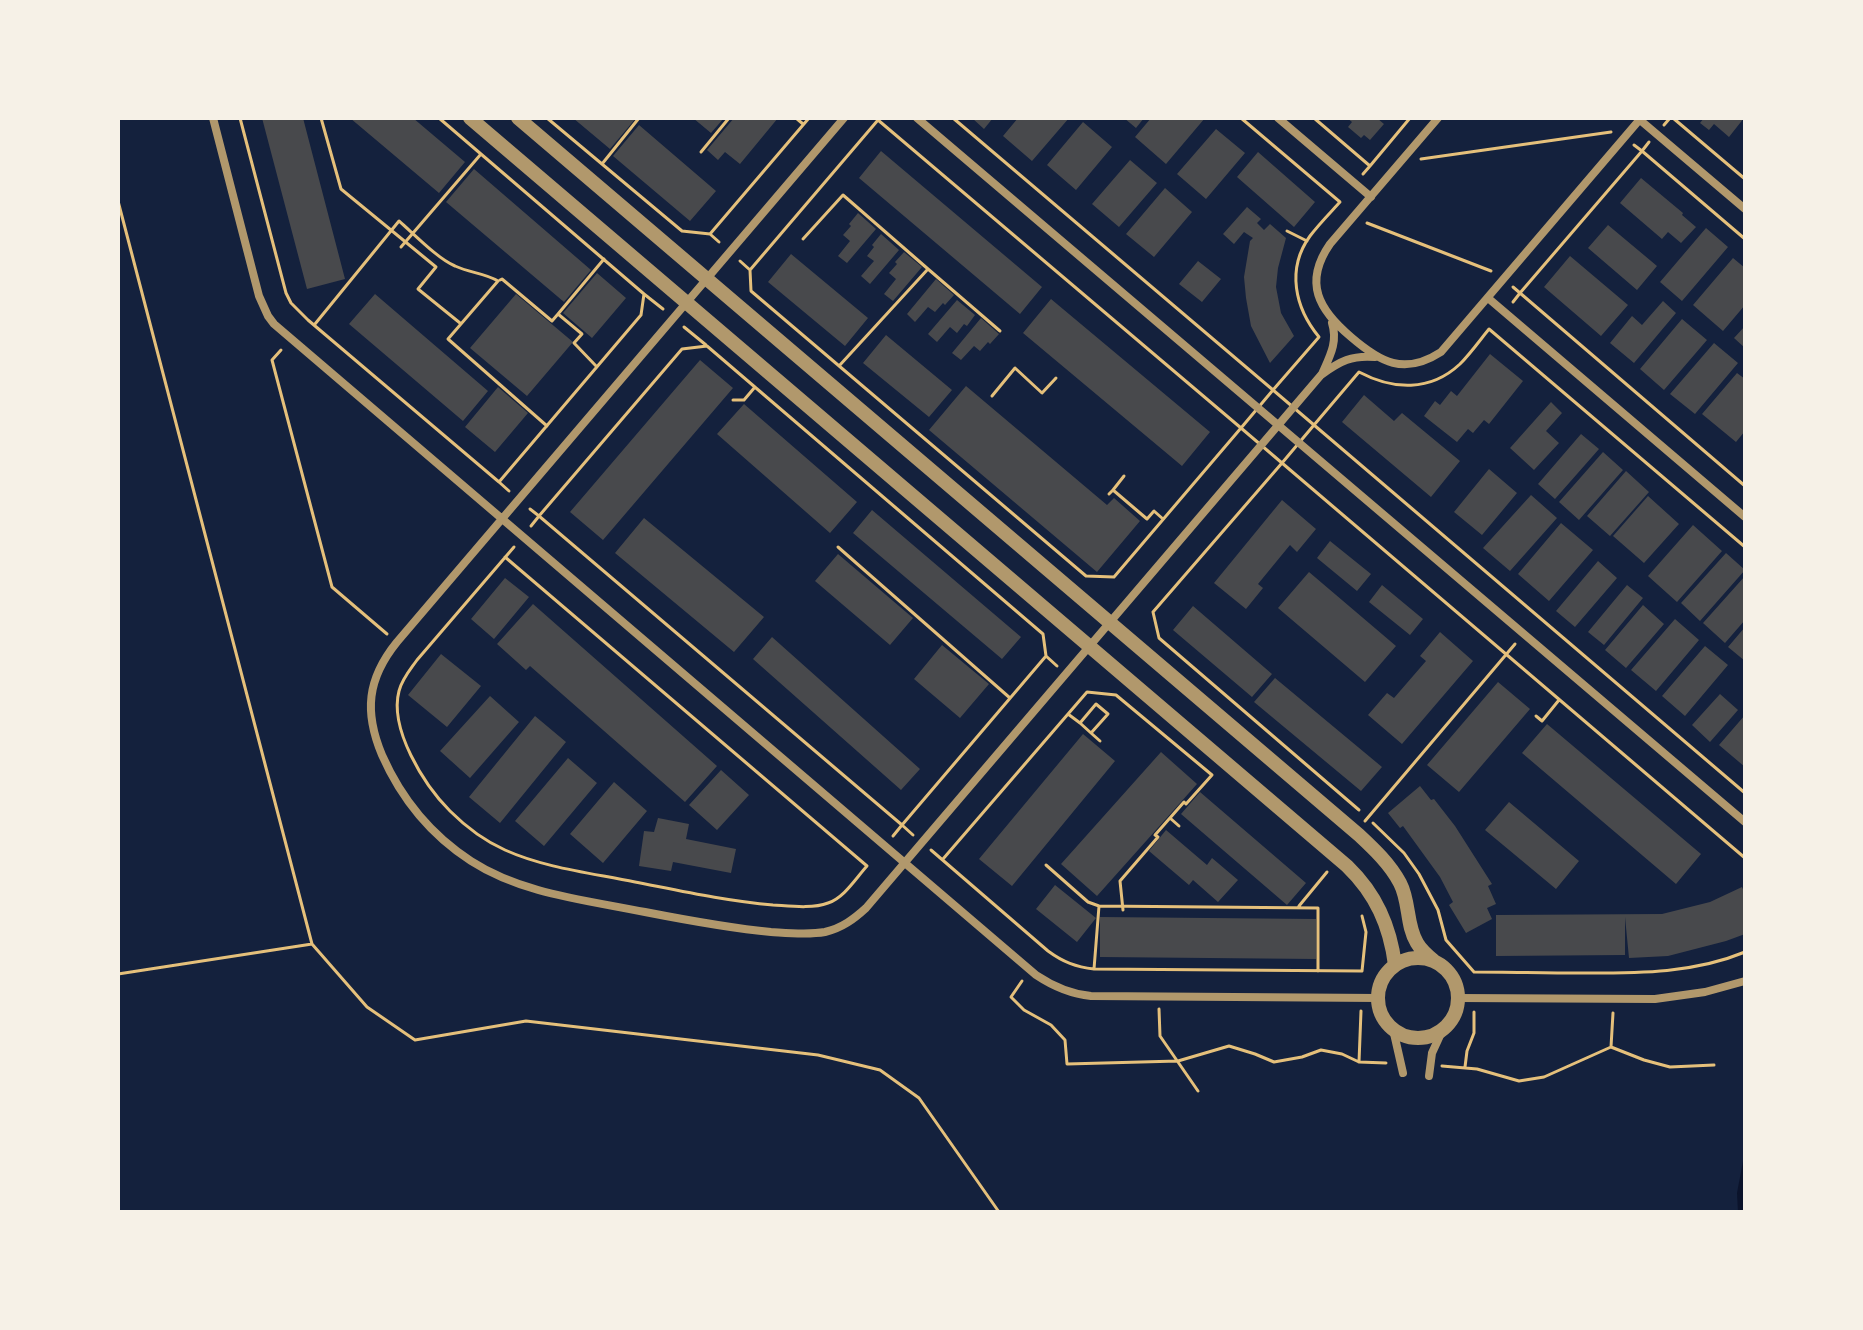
<!DOCTYPE html>
<html>
<head>
<meta charset="utf-8">
<style>
	body { margin:0 }
	#map { position:relative; width:1863px; height:1330px; overflow:hidden; background:#14213d; font-family:Manrope,sans-serif }
	canvas { display:block }
	.frame { position:absolute; inset:0; border:120px solid #f6f1e7; pointer-events:none }
</style>
</head>
<body>
<div id="map">
<canvas width="1863" height="1330"></canvas>
<div class="frame"></div>
</div>
<script>
const ctx = document.querySelector('canvas').getContext('2d');
ctx.lineJoin = 'round';
function fill(path, color) {
  ctx.fillStyle = color;
  ctx.fill(path, 'evenodd');
}
function strokePath(path, color, width, dash) {
  ctx.strokeStyle = color;
  ctx.lineWidth = width;
  ctx.lineCap = dash ? 'butt' : 'round';
  ctx.setLineDash(dash || []);
  ctx.stroke(path);
}
fill(new Path2D(`
	M1745,1151V1212H1738L1737,1193Z`), '#0b132b');
fill(new Path2D(`
	M262,118H303L345,279L307,289Z
	M350,118H413L465,162L439,193Z
	M573,118H636L610,149Z
	M693,118H724L711,133Z
	M734,118H778L740,164L725,152L718,160L707,150Z
	M972,118H993L984,129Z
	M1018,118H1069L1032,161L1003,136Z
	M1124,118H1144L1136,128Z
	M1151,118H1205L1166,164L1135,137Z
	M1347,118H1379L1378,119L1384,124L1370,140L1364,135L1361,138L1348,127L1352,122Z
	M1704,118H1744L1729,137L1714,124L1709,130L1700,123Z
	M1083,122L1112,147L1076,190L1047,165Z
	M639,125L716,191L690,221L613,156Z
	M1216,129L1245,153L1206,199L1177,174Z
	M881,151L1042,287L1020,314L859,178Z
	M1258,152L1315,202L1294,227L1237,177Z
	M1130,160L1157,183L1119,227L1092,204Z
	M474,169L591,270L564,302L446,202Z
	M1641,178L1683,213L1682,215L1696,227L1681,243L1668,232L1662,239L1620,203Z
	M1165,188L1192,212L1154,257L1126,234Z
	M1247,207L1261,219L1257,223L1264,230L1270,224L1286,238L1278,268L1276,287L1281,313L1294,336L1270,363L1251,326L1246,298L1244,277L1250,241L1253,238L1244,232L1234,244L1223,234Z
	M858,213L876,229L847,263L838,256L850,241L843,235L851,226L849,224Z
	M1608,225L1657,266L1637,290L1588,248Z
	M1706,228L1728,247L1682,301L1660,282Z
	M881,234L899,250L870,284L861,276L874,261L867,256L874,247L872,245Z
	M904,252L922,267L893,301L884,294L896,279L889,273L897,264L895,262Z
	M791,254L868,318L845,346L768,282Z
	M1570,256L1628,305L1601,336L1544,287Z
	M1733,258L1745,268V305L1723,331L1693,305Z
	M1198,261L1221,279L1202,302L1179,284Z
	M597,273L626,298L592,338L563,313Z
	M936,279L954,295L945,305L943,303L935,312L928,307L915,322L907,314Z
	M375,294L488,391L463,421L349,324Z
	M516,294L573,342L527,396L470,348Z
	M1051,299L1210,432L1182,466L1023,333Z
	M957,300L975,315L967,326L964,324L957,333L950,327L937,342L928,334Z
	M1663,301L1676,313L1634,363L1610,343L1632,316L1642,325Z
	M981,318L999,334L990,344L988,342L980,351L974,346L961,360L952,353Z
	M1682,319L1707,340L1664,390L1640,369Z
	M1745,326V348L1734,338Z
	M886,335L952,390L929,417L863,363Z
	M1714,343L1738,363L1695,414L1670,394Z
	M1490,354L1523,381L1489,424L1484,420L1473,433L1468,429L1457,442L1424,416L1435,401L1440,405L1451,391L1457,396Z
	M700,360L733,388L603,540L570,512Z
	M1737,373L1745,379V431L1736,442L1702,414Z
	M966,386L1107,505L1114,498L1140,521L1097,572L929,430Z
	M498,387L528,413L495,452L465,427Z
	M1364,395L1394,421L1402,413L1460,461L1431,497L1342,422Z
	M1551,402L1562,413L1546,431L1559,443L1534,470L1510,448Z
	M744,404L857,502L830,533L717,434Z
	M1581,434L1599,449L1555,499L1538,484Z
	M1603,452L1623,470L1579,520L1559,502Z
	M1489,469L1517,493L1482,535L1454,512Z
	M1626,471L1649,492L1610,536L1587,516Z
	M1531,495L1557,518L1510,571L1483,548Z
	M1648,496L1679,524L1644,563L1613,536Z
	M1282,500L1316,529L1297,552L1290,545L1258,584L1263,588L1246,609L1214,583Z
	M872,510L1021,637L1002,659L853,533Z
	M644,518L764,617L734,652L615,553Z
	M1561,523L1593,550L1549,601L1518,574Z
	M1693,525L1722,551L1677,602L1648,576Z
	M1330,541L1371,574L1357,591L1317,558Z
	M1726,553L1745,570L1700,621L1681,603Z
	M838,554L913,618L890,645L815,581Z
	M1598,561L1617,578L1575,627L1556,611Z
	M1309,572L1396,646L1365,682L1278,608Z
	M1745,576V620L1725,643L1703,623Z
	M505,578L529,597L494,639L471,619Z
	M1382,585L1423,619L1410,635L1369,602Z
	M1627,585L1643,598L1604,645L1588,632Z
	M533,604L717,766L685,802L530,666L526,670L497,644Z
	M1643,605L1664,624L1626,668L1605,650Z
	M1193,606L1272,674L1252,697L1173,630Z
	M1675,619L1699,640L1656,691L1631,670Z
	M1745,627V661L1728,647Z
	M1440,632L1473,661L1402,744L1368,715L1387,693L1394,698L1426,661L1420,656Z
	M772,637L920,769L901,790L753,659Z
	M942,645L989,684L960,718L914,679Z
	M1705,646L1728,665L1685,716L1662,696Z
	M441,654L481,686L447,727L408,695Z
	M1275,678L1382,767L1361,791L1254,702Z
	M1498,682L1530,709L1459,792L1427,765Z
	M1720,694L1738,710L1710,742L1692,725Z
	M490,696L519,722L470,778L440,751Z
	M1745,715V767L1719,745Z
	M535,716L566,742L500,823L469,797Z
	M1547,724L1701,854L1676,884L1522,753Z
	M1083,734L1115,761L1012,886L979,859Z
	M1161,752L1197,784L1097,896L1061,864Z
	M568,758L597,783L544,846L515,821Z
	M721,770L749,795L717,830L689,805Z
	M614,782L647,811L603,863L570,834Z
	M1420,786L1431,800L1434,799L1455,826L1492,884L1488,886L1496,904L1487,908L1492,919L1466,933L1449,905L1453,902L1440,877L1403,826L1400,828L1388,813Z
	M1200,792L1306,883L1287,905L1181,814Z
	M1509,802L1579,861L1556,889L1485,830Z
	M658,818L689,824L686,839L736,849L731,873L673,862L671,871L639,866L644,831L654,832Z
	M1166,830L1207,865L1212,858L1238,880L1218,902L1193,880L1189,885L1149,851Z
	M1055,885L1096,918L1077,942L1036,909Z
	M1742,887L1745,894V934L1726,941L1668,956L1629,958L1625,917V955L1496,956V915L1662,914L1710,902Z
	M1100,917L1316,919V959L1100,957Z`), '#48494c');
strokePath(new Path2D(`
	M240,118L286,293L291,303L308,320L499,482L641,315L644,294L439,118
	M321,118L341,189L436,267L418,289L460,323
	M547,118L682,231L710,234L809,118
	M796,118L803,124
	M953,118L1273,390L1319,337C1295,308 1286,269 1310,236C1319,224 1330,213 1340,202L1241,118
	M1314,118L1370,166L1410,118
	M1673,118L1745,179
	M1664,125L1670,118
	M1634,145L1642,151L1649,142
	M701,152L729,118
	M1421,159L1611,132
	M602,164L639,118
	M1363,174L1370,166
	M118,201L312,944L367,1007L415,1040L526,1021L818,1055L880,1070L919,1098L999,1212
	M1367,223L1491,271
	M1287,231L1307,241
	M710,234L719,242
	M803,239L843,195L928,269L839,366
	M1745,239L1642,151L1520,293L1745,486
	M401,247L481,154
	M740,261L750,270L751,291L1086,576L1114,577L1241,428L878,120L750,270
	M928,269L1000,331
	M500,280L502,279L552,321L558,314
	M644,294L663,309
	M1513,302L1520,293L1513,287
	M315,324L399,221C414,234 438,259 455,266C470,273 485,273 498,281L448,339L547,426
	M684,327L706,345
	M707,346L1043,634L1046,656L902,825L539,516L682,349Z
	M281,350L272,360L332,587L387,634
	M597,367L574,343L582,334L558,314L604,259
	M1273,390L1314,425L1282,463L1241,428Z
	M992,396L1015,368L1042,393L1056,378
	M733,400H744L755,387
	M499,482L509,491
	M1113,490L1124,476
	M1109,494L1113,490L1147,519L1154,511L1163,519
	M530,509L539,516L531,526
	M838,547L1010,698
	M1745,547L1489,329C1480,340 1471,353 1460,364C1430,392 1393,390 1359,372L1314,425L1745,793
	M505,557L867,866C856,878 844,898 828,903C812,909 790,906 773,905C726,901 681,891 635,882C591,873 545,868 505,850C485,841 465,826 450,811C424,785 389,729 399,691C402,679 410,670 417,660L514,547
	M1046,656L1057,666
	M1068,714L1080,723L1096,704L1108,714L1091,733L1100,741
	M1536,716L1542,721L1559,700
	M1080,723L1091,733
	M1359,810L1159,638L1153,612L1282,463L1745,858
	M1170,818L1179,826
	M1365,821L1515,644
	M1373,823L1404,853L1419,874L1438,910L1446,940L1474,972C1509,972 1544,973 1580,973C1636,973 1692,974 1745,952
	M893,836L902,825L913,835
	M931,850L1048,951C1063,962 1076,967 1094,969L1362,971L1366,932L1362,916
	M943,859L1087,692L1116,695L1212,775
	M1046,865L1088,902L1099,906L1318,908V971
	M1299,906L1327,872
	M1123,910L1120,881L1158,837L1155,835L1184,802L1186,804L1212,775
	M1094,969L1099,906
	M118,974L312,944
	M1022,981L1011,997L1024,1010L1051,1025L1065,1040L1067,1064L1178,1061L1229,1046L1255,1054L1274,1062L1302,1057L1321,1050L1342,1054L1359,1062L1386,1063
	M1159,1009L1160,1036L1198,1091
	M1611,1047L1644,1060L1670,1067L1714,1065
	M1359,1062L1361,1011
	M1442,1066L1477,1069L1519,1081L1544,1077L1611,1047L1613,1013
	M1465,1067L1467,1051L1474,1033V1012`), '#e5c07b', 3);
strokePath(new Path2D(`
	M213,118L259,296L268,316L274,324L1036,975C1054,987 1070,994 1091,996L1378,998
	M844,118L397,642C367,679 364,712 382,755C401,798 431,835 471,861C522,894 586,900 645,912C686,920 728,928 771,932C788,933 808,935 825,932C842,928 854,919 866,908L1321,375C1340,361 1352,355 1375,357
	M917,118L1745,822
	M1278,118L1371,197
	M1438,118L1330,244C1303,283 1319,310 1351,337C1380,362 1404,376 1441,352L1641,118
	M1640,120L1745,209
	M1488,298L1745,517
	M1322,374C1330,356 1338,342 1332,323
	M1458,998L1655,999L1705,992L1745,981
	M1393,1029L1403,1073
	M1429,1076L1432,1053L1443,1029`), '#b1986c', 8);
strokePath(new Path2D(`
	M470,118L1347,866C1376,894 1390,926 1395,965
	M518,118L1359,835C1374,849 1390,864 1400,883C1410,902 1406,925 1417,943C1421,950 1428,956 1434,961
	M1378 998a40 40 0 1 1 80 0a40 40 0 1 1-80 0Z`), '#b1986c', 14);
</script>
</body>
</html>
